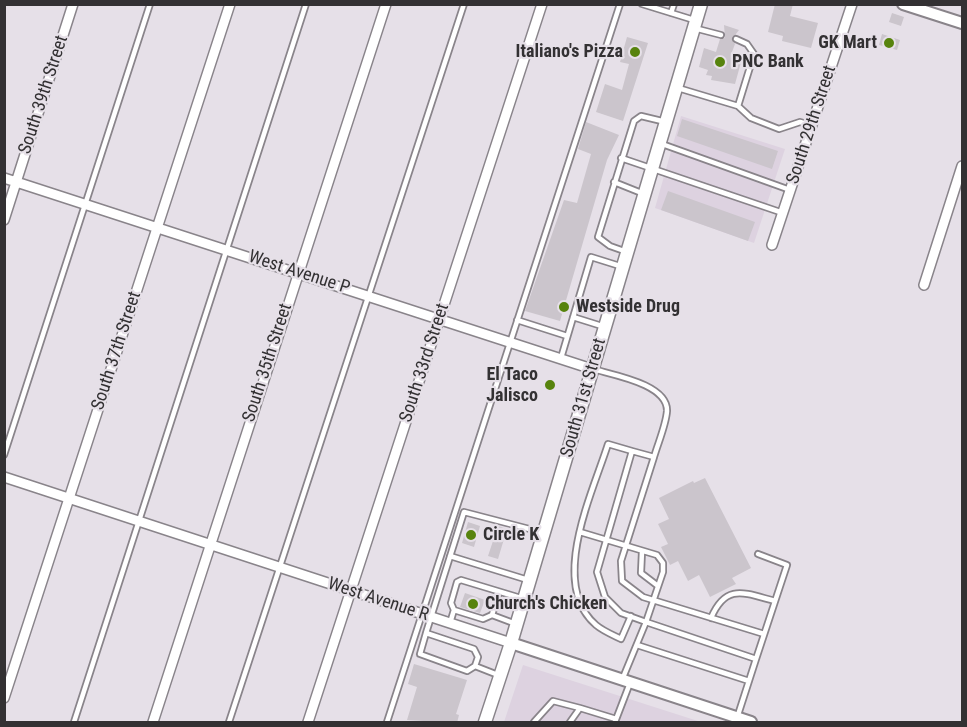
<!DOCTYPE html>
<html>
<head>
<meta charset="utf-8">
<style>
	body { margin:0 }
	#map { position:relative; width:967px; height:727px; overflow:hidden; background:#e6e0e8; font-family:"Roboto Condensed",sans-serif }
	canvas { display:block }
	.frame { position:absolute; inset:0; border:6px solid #333133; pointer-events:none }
</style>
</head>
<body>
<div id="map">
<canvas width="967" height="727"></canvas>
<div class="frame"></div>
</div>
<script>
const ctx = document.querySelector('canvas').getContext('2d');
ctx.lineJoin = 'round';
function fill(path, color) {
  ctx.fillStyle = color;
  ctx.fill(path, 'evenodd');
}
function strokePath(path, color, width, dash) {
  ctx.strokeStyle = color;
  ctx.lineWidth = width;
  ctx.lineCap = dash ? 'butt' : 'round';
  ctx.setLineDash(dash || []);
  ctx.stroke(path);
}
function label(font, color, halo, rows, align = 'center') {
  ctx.font = font + ' "Roboto Condensed",sans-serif';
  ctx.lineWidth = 4.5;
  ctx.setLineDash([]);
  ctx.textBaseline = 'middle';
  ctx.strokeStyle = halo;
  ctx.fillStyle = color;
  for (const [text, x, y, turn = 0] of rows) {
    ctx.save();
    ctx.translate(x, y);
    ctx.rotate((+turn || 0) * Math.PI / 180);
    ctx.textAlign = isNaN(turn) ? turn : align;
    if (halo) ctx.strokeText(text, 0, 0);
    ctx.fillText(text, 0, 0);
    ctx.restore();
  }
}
fill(new Path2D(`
	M681,116L785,149L754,243L655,208Z
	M523,665L701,722H504Z`), '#ddd2e0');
fill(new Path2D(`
	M775,4H793L790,16L818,23L811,48L782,41L783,36L768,32Z
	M892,13L904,17L901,26L889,22Z
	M724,25L739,30L732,39L735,44L732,52L743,55L735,84L711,80L712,76L706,75L708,70L699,67L704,48L716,52L720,39L725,38Z
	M882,34L900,40L897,50L879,45Z
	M627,37L648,43L623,121L596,112L605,84L622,90L629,64L620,62Z
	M682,119L778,151L772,169L677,136Z
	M586,122L619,135L607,160L560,321L525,311L564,200L577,203L591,154L578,149Z
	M668,191L755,222L748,241L661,210Z
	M705,478L751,568L732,578L736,584L710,597L699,575L688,581L678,561L670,565L661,547L668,544L658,524L669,519L659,498L693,481L694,483Z
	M468,522L480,526L474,547L462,543Z
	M498,526L507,529L498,559L488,556Z
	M465,593L485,600L480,613L460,607Z
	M414,664L467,680L456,714L459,715L457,723L407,720L417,687L408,684Z`), '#cbc5cc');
const service = new Path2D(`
	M642,4L694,20
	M671,13L674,4
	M694,28L721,35
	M678,88L738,106L754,54L747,44L736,39
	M738,106L751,118L779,129L800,122L811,125
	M662,144L790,190
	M621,158L783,213
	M614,182L644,194
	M627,252L610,246L598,237L634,121L641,116L666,122
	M573,317L605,327
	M517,320L567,336
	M561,358L591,257L623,267
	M593,369C613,375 668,384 667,411C666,425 658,443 654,457L632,451L597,572L605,597L621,613L646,622L622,680
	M4,455L150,4
	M654,457L621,561L622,581L643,597L764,634
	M580,532L657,555L663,563V572L646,622L756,659L737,718
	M642,551L641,573L658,586
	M450,556L528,580
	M454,610L483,619L492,615L516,624
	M492,615L499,592
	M631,616L621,639C613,635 603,631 596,625C548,584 593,492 608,444L632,451
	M711,618C726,583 744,593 775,601
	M450,623L454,610L451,603L457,582L461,580L524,599
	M426,633L464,512L541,532
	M637,645L749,681
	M756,659L787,565L758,554
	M475,666L467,671L420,654L426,633L474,649L478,657L475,666L498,675
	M74,722L306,4
	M229,722L464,4
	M387,722L620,4
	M534,722L553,701L580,708
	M570,722L580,708L616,719
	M615,722L630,683`);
const minor = new Path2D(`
	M4,178L592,369
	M4,220L73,4
	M772,245L852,4
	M924,285L962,166
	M4,477L511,643
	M4,698L230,4
	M153,722L386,4
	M308,722L542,4`);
const tertiary = new Path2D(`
	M903,4L962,23
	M511,643L751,722`);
const secondary = new Path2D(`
	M485,722L511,643L701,4`);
strokePath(service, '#89848a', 8);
strokePath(minor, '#89848a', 12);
strokePath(tertiary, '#89848a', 14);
strokePath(secondary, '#89848a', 15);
strokePath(service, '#fff', 4.5);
strokePath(minor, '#fff', 9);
strokePath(tertiary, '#fff', 10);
strokePath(secondary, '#fff', 12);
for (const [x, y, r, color] of [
	[889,43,6,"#57830d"],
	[635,52,6,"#57830d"],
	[720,62,6,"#57830d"],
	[564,307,6,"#57830d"],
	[550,385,6,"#57830d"],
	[471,535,6,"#57830d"],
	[473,604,6,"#57830d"]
]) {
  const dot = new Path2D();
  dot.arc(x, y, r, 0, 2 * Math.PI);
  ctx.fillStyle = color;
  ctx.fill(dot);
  strokePath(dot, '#e6e0e8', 2);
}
label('bold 18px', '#333133', '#e6e0e8', [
	["GK Mart",877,43,"right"],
	["Italiano's Pizza",623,52,"right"],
	["PNC Bank",732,62],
	["Westside Drug",576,307],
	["El Taco",538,375,"right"],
	["Jalisco",538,396,"right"],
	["Circle K",483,535],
	["Church's Chicken",485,604]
], 'left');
label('18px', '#333133', '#e6e0e8', [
	["South 39th Street",44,95,-72],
	["South 29th Street",812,125,-72],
	["West Avenue P",299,273,18],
	["South 37th Street",117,351,-72],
	["South 35th Street",268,363,-72],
	["South 33rd Street",425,363,-72],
	["South 31st Street",584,398,-74],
	["West Avenue R",378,600,18]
]);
</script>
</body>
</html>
